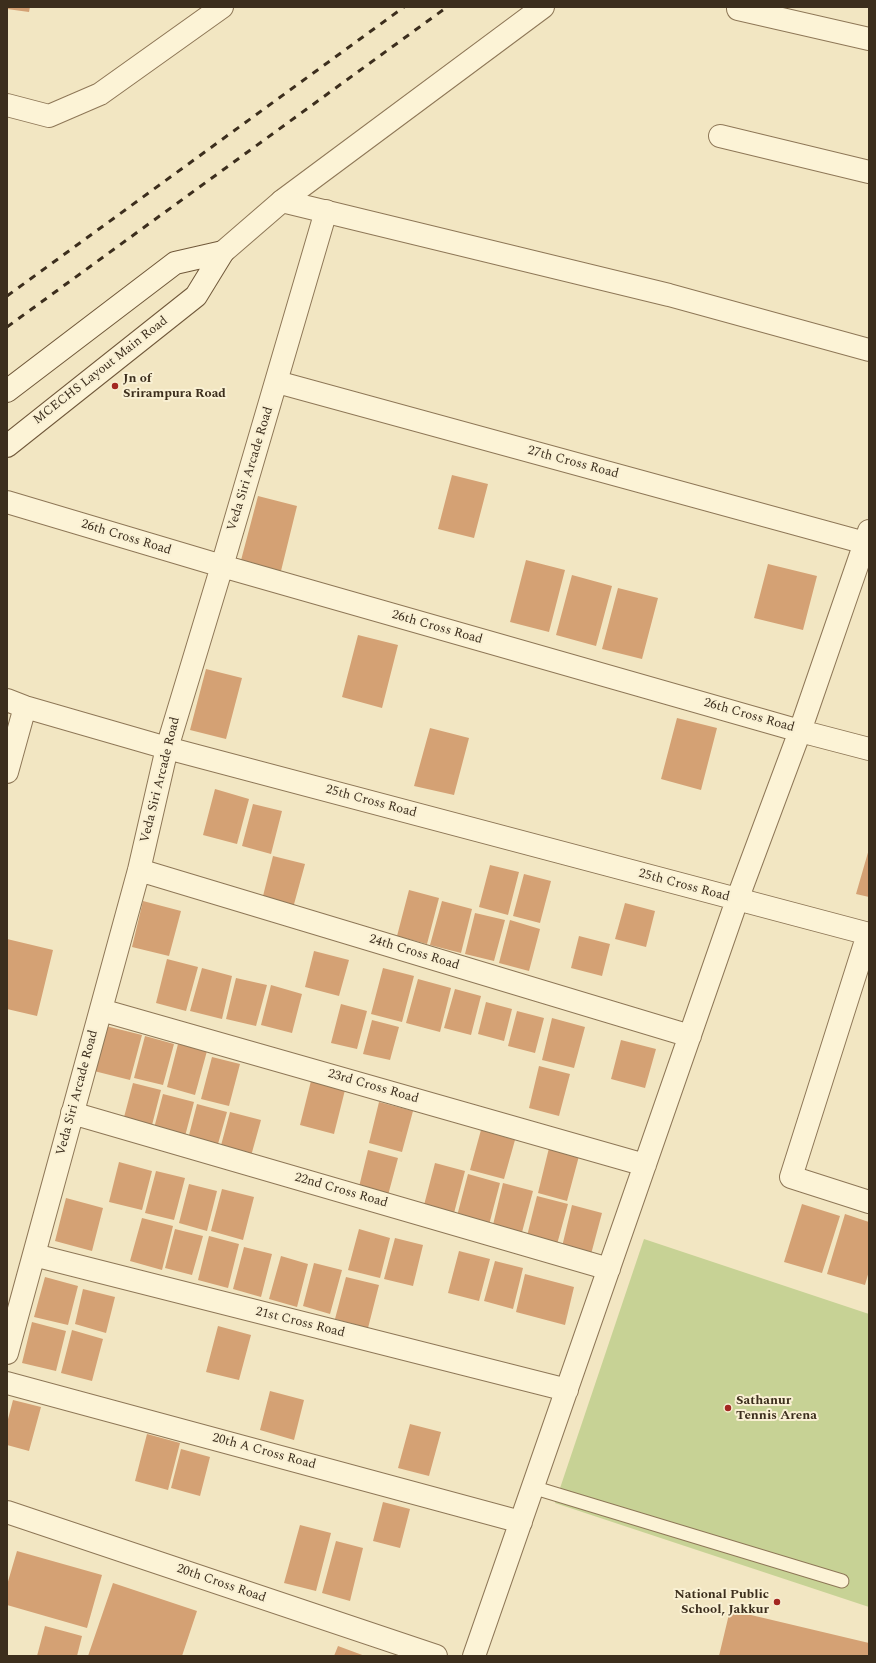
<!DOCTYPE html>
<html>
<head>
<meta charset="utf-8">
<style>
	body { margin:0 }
	#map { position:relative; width:876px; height:1663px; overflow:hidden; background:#f2e6c2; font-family:Spectral,serif }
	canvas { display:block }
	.frame { position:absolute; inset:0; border:8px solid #3c2e1d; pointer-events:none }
</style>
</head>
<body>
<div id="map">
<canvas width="876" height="1663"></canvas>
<div class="frame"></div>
</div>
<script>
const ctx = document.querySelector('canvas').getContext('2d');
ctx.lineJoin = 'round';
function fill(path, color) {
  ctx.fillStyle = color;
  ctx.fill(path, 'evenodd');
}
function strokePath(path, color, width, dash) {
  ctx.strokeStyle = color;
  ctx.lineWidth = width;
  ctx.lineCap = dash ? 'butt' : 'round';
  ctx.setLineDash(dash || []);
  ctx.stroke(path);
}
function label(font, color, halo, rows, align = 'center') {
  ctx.font = font + ' Spectral,serif';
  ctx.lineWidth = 4;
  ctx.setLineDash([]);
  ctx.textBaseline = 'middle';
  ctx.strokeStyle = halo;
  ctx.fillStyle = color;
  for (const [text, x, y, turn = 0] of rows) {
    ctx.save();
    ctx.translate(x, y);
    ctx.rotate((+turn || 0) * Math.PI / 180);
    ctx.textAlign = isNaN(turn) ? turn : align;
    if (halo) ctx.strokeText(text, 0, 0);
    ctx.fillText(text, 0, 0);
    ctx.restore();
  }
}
fill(new Path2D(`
	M644,1239L869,1314V1607L555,1503Z`), '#c7d295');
fill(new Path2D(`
	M7,7H30L29,12L7,9Z
	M452,475L488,484L474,538L438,529Z
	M258,496L297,506L280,575L240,564Z
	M526,560L565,570L549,632L510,622Z
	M768,564L817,576L803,630L754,618Z
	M572,575L612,586L596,646L556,635Z
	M618,588L658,598L642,659L602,649Z
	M358,635L398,645L382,708L342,697Z
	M206,669L242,678L226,739L190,730Z
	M677,718L717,728L701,790L661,779Z
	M430,728L469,738L454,795L414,786Z
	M215,789L249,799L237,844L203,835Z
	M253,804L282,811L271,854L242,846Z
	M869,849V897L856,894Z
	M273,856L305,864L293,908L262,900Z
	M490,865L519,872L508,915L479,907Z
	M524,874L551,881L540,923L513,916Z
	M409,890L439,898L427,944L397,936Z
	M143,901L181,911L169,956L132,947Z
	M442,901L472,909L461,953L430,945Z
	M625,903L655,911L646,947L615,939Z
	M475,913L505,920L494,961L465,954Z
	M510,920L540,929L529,971L499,963Z
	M579,936L610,944L602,976L571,968Z
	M7,939L53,950L37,1016L7,1009Z
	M314,951L349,960L339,996L305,987Z
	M167,959L198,967L186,1011L156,1003Z
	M202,968L232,976L222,1019L190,1011Z
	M383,968L414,976L402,1022L371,1014Z
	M236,978L267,985L256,1026L226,1019Z
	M418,979L451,988L440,1032L406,1023Z
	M271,985L302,994L292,1033L261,1025Z
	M455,989L481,996L471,1035L444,1028Z
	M486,1002L512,1009L504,1041L478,1034Z
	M341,1004L367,1011L357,1049L331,1043Z
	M517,1011L544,1018L535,1053L508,1046Z
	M552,1018L585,1027L574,1068L542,1060Z
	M372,1020L399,1027L390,1060L363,1054Z
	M106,1026L142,1035L130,1080L94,1071Z
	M145,1036L174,1044L163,1085L134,1078Z
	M621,1040L656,1049L645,1088L611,1079Z
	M178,1044L207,1051L195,1095L167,1087Z
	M212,1057L240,1064L229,1106L201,1099Z
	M539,1066L570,1074L559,1116L529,1108Z
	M311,1081L345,1090L334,1134L300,1125Z
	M133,1083L161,1090L151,1129L123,1121Z
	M163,1094L194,1102L184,1140L153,1132Z
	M379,1102L413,1111L402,1152L369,1143Z
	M197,1104L227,1112L216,1151L187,1143Z
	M230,1112L261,1120L251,1156L220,1149Z
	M481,1130L515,1140L504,1179L470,1170Z
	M549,1148L579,1156L567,1201L538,1193Z
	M368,1150L398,1158L387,1199L358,1191Z
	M119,1162L152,1171L142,1210L109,1202Z
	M435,1163L465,1171L453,1217L423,1209Z
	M156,1171L185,1178L174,1220L145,1213Z
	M468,1174L500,1183L489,1225L457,1216Z
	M503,1183L533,1191L521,1236L492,1229Z
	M189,1184L217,1191L207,1231L179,1223Z
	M222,1189L254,1197L243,1240L211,1231Z
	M537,1196L568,1204L556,1248L526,1240Z
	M66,1198L103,1208L92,1251L55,1241Z
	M802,1204L840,1216L822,1273L784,1262Z
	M572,1205L602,1213L590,1258L561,1251Z
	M845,1214L869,1222V1271L865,1285L827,1274Z
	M142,1218L173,1226L162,1270L130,1261Z
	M175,1229L203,1236L192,1275L165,1268Z
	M359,1229L390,1238L380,1278L348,1270Z
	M209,1236L239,1244L228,1288L198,1280Z
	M395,1238L423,1245L413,1286L384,1279Z
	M244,1247L272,1254L261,1297L233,1289Z
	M459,1251L490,1259L479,1301L448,1293Z
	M281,1256L308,1264L297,1307L269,1299Z
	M495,1261L523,1268L513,1309L484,1301Z
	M314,1263L342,1270L330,1314L303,1306Z
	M525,1274L574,1287L565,1325L516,1312Z
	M45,1277L78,1286L68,1325L34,1317Z
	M346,1277L379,1285L368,1328L335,1319Z
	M83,1289L115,1297L106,1333L75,1324Z
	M32,1322L66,1331L56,1371L22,1363Z
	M218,1326L251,1335L239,1380L206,1372Z
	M72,1330L103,1339L92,1381L61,1373Z
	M270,1391L304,1400L294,1440L260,1430Z
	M13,1400L41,1407L29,1451L7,1445V1423Z
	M410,1424L441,1432L429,1476L398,1468Z
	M147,1434L180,1443L168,1490L135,1481Z
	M181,1449L210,1457L200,1496L171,1488Z
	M383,1502L410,1509L400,1548L373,1541Z
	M300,1525L331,1533L316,1591L284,1583Z
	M336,1541L363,1548L350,1601L322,1593Z
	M17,1551L102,1575L87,1628L7,1605V1585Z
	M113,1583L197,1611L182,1656H88Z
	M730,1610L869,1643V1656H719Z
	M45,1626L82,1636L77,1656H37Z
	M338,1646L365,1656H334Z`), '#d4a174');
const service = new Path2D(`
	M532,1487L842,1581`);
const minor = new Path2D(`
	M738,9L869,39
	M720,136L869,172
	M282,201L543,7
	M277,382L869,544
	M7,502L222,566L800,731L869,749
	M7,700L25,707L167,748L869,934
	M7,772L25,707
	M139,870L690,1036
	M868,934L791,1177L869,1202
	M101,1010L645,1165
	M72,1113L609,1269
	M34,1255L567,1390
	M7,1353L139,870L167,748L222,566L326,211
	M7,1383L521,1522
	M7,1512L436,1656
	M474,1656L737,900L800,731L869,531`);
const tertiary = new Path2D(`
	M7,105L49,116L100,94L222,7
	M223,252L282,201L669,295L869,350`);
const secondary = new Path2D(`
	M7,391L175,263L223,252
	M7,446L196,296L223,252`);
strokePath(service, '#8e7757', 15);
strokePath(minor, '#8e7757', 24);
strokePath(tertiary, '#8e7757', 24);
strokePath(secondary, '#70583a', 24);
strokePath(service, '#fcf3d6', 13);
strokePath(minor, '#fcf3d6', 22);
strokePath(tertiary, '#fcf3d6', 22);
strokePath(secondary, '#fcf3d6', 22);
strokePath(new Path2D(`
	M7,296L404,7
	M7,327L447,7`), '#3c2e1d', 3, [7, 7]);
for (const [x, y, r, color] of [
	[115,386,4,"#a32721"],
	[728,1408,4,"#a32721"],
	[777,1602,4,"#a32721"]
]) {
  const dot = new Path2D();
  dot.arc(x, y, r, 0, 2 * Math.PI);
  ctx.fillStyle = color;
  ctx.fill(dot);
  strokePath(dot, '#f9f0d3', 1.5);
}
label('13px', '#3c2e1d', '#f9f0d3', [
	["MCECHS Layout Main Road",101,371,-38],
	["27th Cross Road",573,463,15],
	["Veda Siri Arcade Road",251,469,-73],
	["26th Cross Road",126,538,17],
	["26th Cross Road",437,628,16],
	["26th Cross Road",749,716,16],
	["Veda Siri Arcade Road",161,780,-76],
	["25th Cross Road",371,802,15],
	["25th Cross Road",684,886,15],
	["24th Cross Road",414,953,17],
	["23rd Cross Road",373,1087,16],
	["Veda Siri Arcade Road",78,1093,-75],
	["22nd Cross Road",341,1191,16],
	["21st Cross Road",300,1323,14],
	["20th A Cross Road",264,1452,15],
	["20th Cross Road",221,1584,19]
]);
label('bold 13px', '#3c2e1d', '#f9f0d3', [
	["Jn of",123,379],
	["Srirampura Road",123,394],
	["Sathanur",736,1401],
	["Tennis Arena",736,1416],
	["National Public",769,1595,"right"],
	["School, Jakkur",769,1610,"right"]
], 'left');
</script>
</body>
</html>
